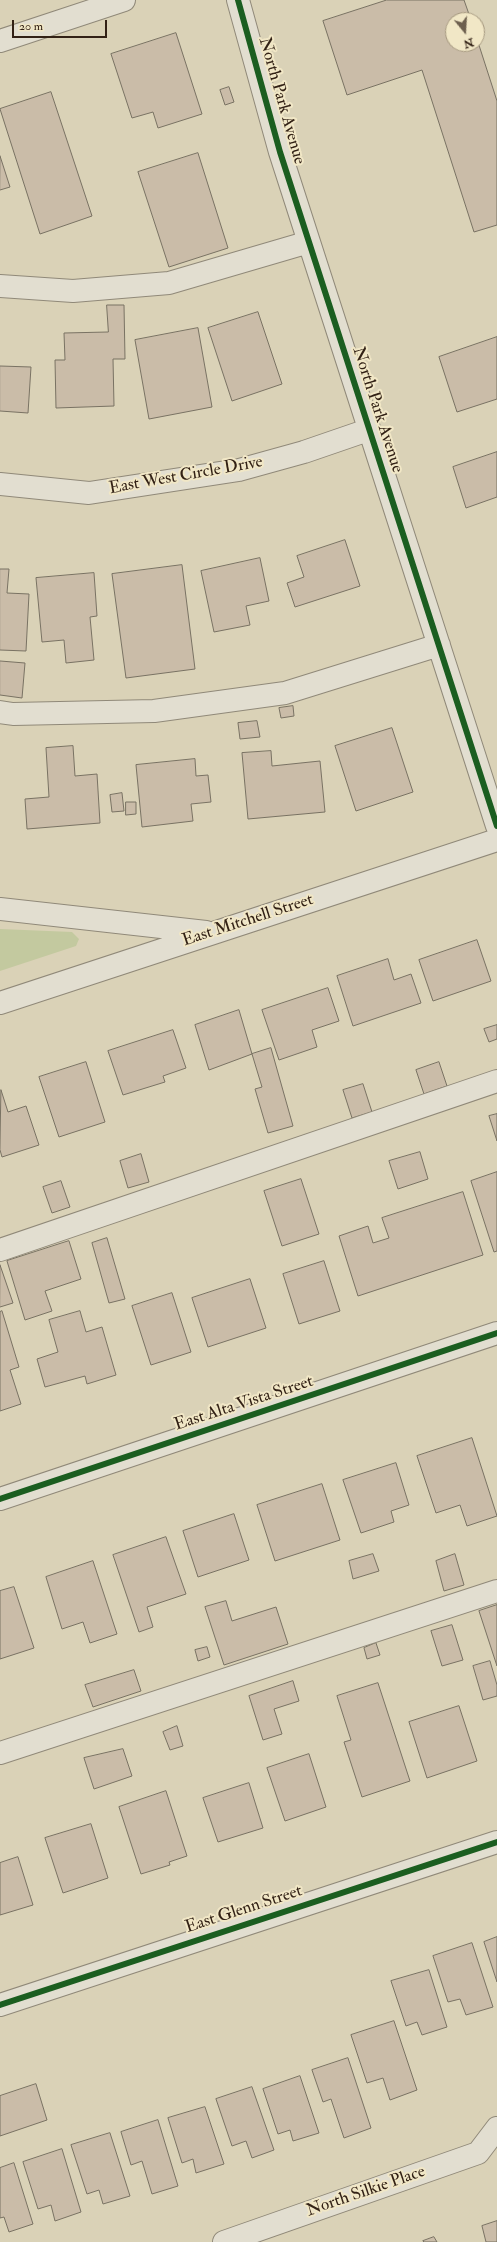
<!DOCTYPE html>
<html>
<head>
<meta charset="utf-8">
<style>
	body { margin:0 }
	#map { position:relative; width:497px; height:2242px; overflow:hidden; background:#dad2b7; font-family:"IM FELL Double Pica",serif }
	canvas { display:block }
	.north { position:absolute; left:445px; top:12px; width:40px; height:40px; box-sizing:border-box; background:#f1e7c6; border:1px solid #a5987f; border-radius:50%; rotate:162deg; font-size:11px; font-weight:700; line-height:16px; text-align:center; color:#322115 }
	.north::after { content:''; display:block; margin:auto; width:14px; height:18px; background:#6d5f4e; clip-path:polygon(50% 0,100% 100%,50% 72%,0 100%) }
	.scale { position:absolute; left:12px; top:20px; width:95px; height:18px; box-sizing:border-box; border:2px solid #322115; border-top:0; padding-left:5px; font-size:12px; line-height:14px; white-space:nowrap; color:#322115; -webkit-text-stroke:3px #f1e7c6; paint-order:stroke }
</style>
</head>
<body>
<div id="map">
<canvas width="497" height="2242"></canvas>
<div class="north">N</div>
<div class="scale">20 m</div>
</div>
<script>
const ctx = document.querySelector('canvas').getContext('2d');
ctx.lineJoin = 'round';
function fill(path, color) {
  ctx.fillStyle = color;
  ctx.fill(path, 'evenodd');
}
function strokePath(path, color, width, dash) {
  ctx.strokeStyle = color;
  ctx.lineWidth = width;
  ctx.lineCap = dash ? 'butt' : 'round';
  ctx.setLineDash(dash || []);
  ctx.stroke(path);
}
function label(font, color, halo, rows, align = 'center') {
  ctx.font = font + ' "IM FELL Double Pica",serif';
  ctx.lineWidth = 4;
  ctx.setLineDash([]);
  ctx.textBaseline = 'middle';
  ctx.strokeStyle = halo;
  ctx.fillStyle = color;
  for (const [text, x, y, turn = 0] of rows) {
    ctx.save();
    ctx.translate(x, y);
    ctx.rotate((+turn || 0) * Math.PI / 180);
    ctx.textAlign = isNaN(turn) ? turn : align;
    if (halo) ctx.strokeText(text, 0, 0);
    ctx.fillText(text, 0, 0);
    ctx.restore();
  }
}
fill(new Path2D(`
	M0,929L72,932L79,939L76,946L0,971Z`), '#c3c99f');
const building = new Path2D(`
	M387,0H464L471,20H453V44H477V39L497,101V225L474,232L422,70L347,95L323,21Z
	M176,33L202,114L158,128L153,112L132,118L111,54Z
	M229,87L234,102L225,105L220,90Z
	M51,92L92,216L40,234L0,109Z
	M198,153L228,248L169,267L138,172Z
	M0,156L10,187L0,190Z
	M107,305H124L125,359H113L114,406L56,408L55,360H65L64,333L108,332Z
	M258,312L282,384L232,401L208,328Z
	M198,328L212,407L149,419L135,340Z
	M497,337V399L457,412L439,357Z
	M0,366L31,367L28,413L0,411Z
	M497,452V497L466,508L453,467Z
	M345,540L360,586L295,607L287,583L304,577L297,556Z
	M260,558L269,601L246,606L250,625L214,632L201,571Z
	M182,565L195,669L126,678L112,574Z
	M0,569H9L7,593L29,594L26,651L0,650Z
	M94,573L97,616L90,617L94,660L66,663L64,640L42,642L36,578Z
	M0,661L25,663L22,698L0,695Z
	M293,706L294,716L281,718L279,708Z
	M257,721L260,737L240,739L238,723Z
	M392,728L413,792L356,811L335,746Z
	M73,746L75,776L97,774L100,823L27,829L25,799L49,797L46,748Z
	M271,751L272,766L320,761L325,812L248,819L242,753Z
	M195,759L196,776L208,775L211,802L191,804L193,821L142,827L136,765Z
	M122,793L124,811L112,812L110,795Z
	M126,802H136V814L126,815Z
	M477,940L491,981L433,1001L419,960Z
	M388,959L394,980L411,974L421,1003L353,1026L337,976Z
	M328,988L339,1021L312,1030L317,1047L279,1060L262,1010Z
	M239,1010L252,1054L209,1070L195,1025Z
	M497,1025V1039L489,1042L484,1029Z
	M173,1030L186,1068L163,1076L165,1082L123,1095L108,1051Z
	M271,1048L293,1126L268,1133L255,1089L262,1087L252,1054Z
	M86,1062L105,1122L59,1137L39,1077Z
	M439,1062L447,1086L424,1094L416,1070Z
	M363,1084L372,1112L352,1118L343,1090Z
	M1,1090L8,1112L26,1106L39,1145L2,1157L0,1150Z
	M497,1114V1141L489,1116Z
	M420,1152L428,1179L398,1189L389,1161Z
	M141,1154L149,1182L128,1188L120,1161Z
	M497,1172V1251L494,1252L471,1181Z
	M301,1179L319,1234L282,1246L264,1191Z
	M61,1181L70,1207L52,1213L43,1187Z
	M463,1192L483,1255L358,1296L339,1236L368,1226L373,1243L389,1238L382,1218Z
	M107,1238L125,1299L109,1303L92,1243Z
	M69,1241L81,1279L45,1291L52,1311L25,1320L7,1261Z
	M324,1261L340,1311L299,1324L283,1274Z
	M0,1265L13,1303L0,1307Z
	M250,1279L266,1328L208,1347L192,1298Z
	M172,1293L191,1352L151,1365L132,1306Z
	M2,1311L19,1367L10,1370L21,1404L0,1411V1312Z
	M80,1311L86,1332L102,1327L116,1375L87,1384L85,1376L45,1387L37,1359L58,1352L49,1320Z
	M472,1438L497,1516L467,1526L460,1505L436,1513L417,1456Z
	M396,1463L409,1505L391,1511L394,1522L361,1533L343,1480Z
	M322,1484L340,1540L275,1561L257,1505Z
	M234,1514L249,1560L198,1577L183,1531Z
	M166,1537L186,1594L147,1607L153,1627L139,1632L113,1555Z
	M373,1554L379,1571L353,1579L349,1561Z
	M455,1554L464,1585L444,1591L436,1561Z
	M93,1561L117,1634L90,1643L83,1622L62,1629L46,1577Z
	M14,1587L34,1648L0,1659V1591Z
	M226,1601L232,1621L276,1607L288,1644L224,1665L205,1607Z
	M497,1605V1666L479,1611Z
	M452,1625L463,1660L442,1666L431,1631Z
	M376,1643L380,1655L367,1659L364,1648Z
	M207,1647L210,1657L198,1661L195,1650Z
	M490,1661L497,1685V1696L483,1700L473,1666Z
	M134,1670L141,1691L93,1707L85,1685Z
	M293,1681L299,1701L274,1709L282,1734L263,1740L249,1696Z
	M378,1683L410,1781L362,1797L344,1742L351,1740L337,1696Z
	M459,1706L477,1761L427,1778L409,1722Z
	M177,1726L183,1746L170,1750L163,1732Z
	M123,1749L132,1776L94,1789L84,1758Z
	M309,1754L326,1807L285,1821L267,1768Z
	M249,1783L263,1828L218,1842L203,1798Z
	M166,1791L187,1856L169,1862L170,1865L141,1874L119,1807Z
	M91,1824L108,1878L63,1893L45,1838Z
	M18,1857L33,1905L0,1915V1863Z
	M497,1937V1982L484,1942Z
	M472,1943L493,2007L466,2015L460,1999L448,2002L433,1956Z
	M429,1970L447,2027L422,2035L417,2022L406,2026L391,1981Z
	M394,2021L417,2090L390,2100L383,2078L367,2083L351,2035Z
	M348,2058L371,2128L344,2138L331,2099L323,2102L312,2070Z
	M300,2076L319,2133L293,2141L290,2130L278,2134L263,2089Z
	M36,2084L47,2120L0,2136V2096Z
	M252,2087L274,2150L252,2158L246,2141L232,2146L216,2099Z
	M205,2107L224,2164L196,2173L193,2159L182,2163L168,2118Z
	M158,2120L178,2186L152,2194L142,2161L131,2165L121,2132Z
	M110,2133L130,2196L103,2204L99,2190L87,2194L71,2145Z
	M62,2149L81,2212L55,2221L51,2205L38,2209L23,2162Z
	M14,2163L33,2224L9,2232L4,2217L0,2218V2168Z
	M497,2221V2242H486L482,2226Z
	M434,2237L437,2242H424L423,2241Z`);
fill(building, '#cabca8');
strokePath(building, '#797263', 1);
const minor = new Path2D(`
	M238,0L280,152L497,826
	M0,41L124,0
	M0,286L73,291L169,283L309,242
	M0,484L89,493L239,470L304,452L368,430
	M0,712L13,714L154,711L285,693L439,645
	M0,909L206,932
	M0,1003L497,840
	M0,1250L497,1081
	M0,1499L497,1333
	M0,1753L497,1591
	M0,2005L497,1842
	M224,2242L478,2153L497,2128`);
strokePath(minor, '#908979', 24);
strokePath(minor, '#e2ded0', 22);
strokePath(new Path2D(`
	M238,0L280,152L497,826
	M0,1499L497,1333
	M0,2005L497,1842`), '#1b5e20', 6);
label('17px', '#322115', '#f1e7c6', [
	["North Park Avenue",281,101,74],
	["North Park Avenue",377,410,72],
	["East West Circle Drive",186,476,-10],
	["East Mitchell Street",248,921,-18],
	["East Alta Vista Street",244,1404,-18],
	["East Glenn Street",244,1910,-18],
	["North Silkie Place",366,2192,-19]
]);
</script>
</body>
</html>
